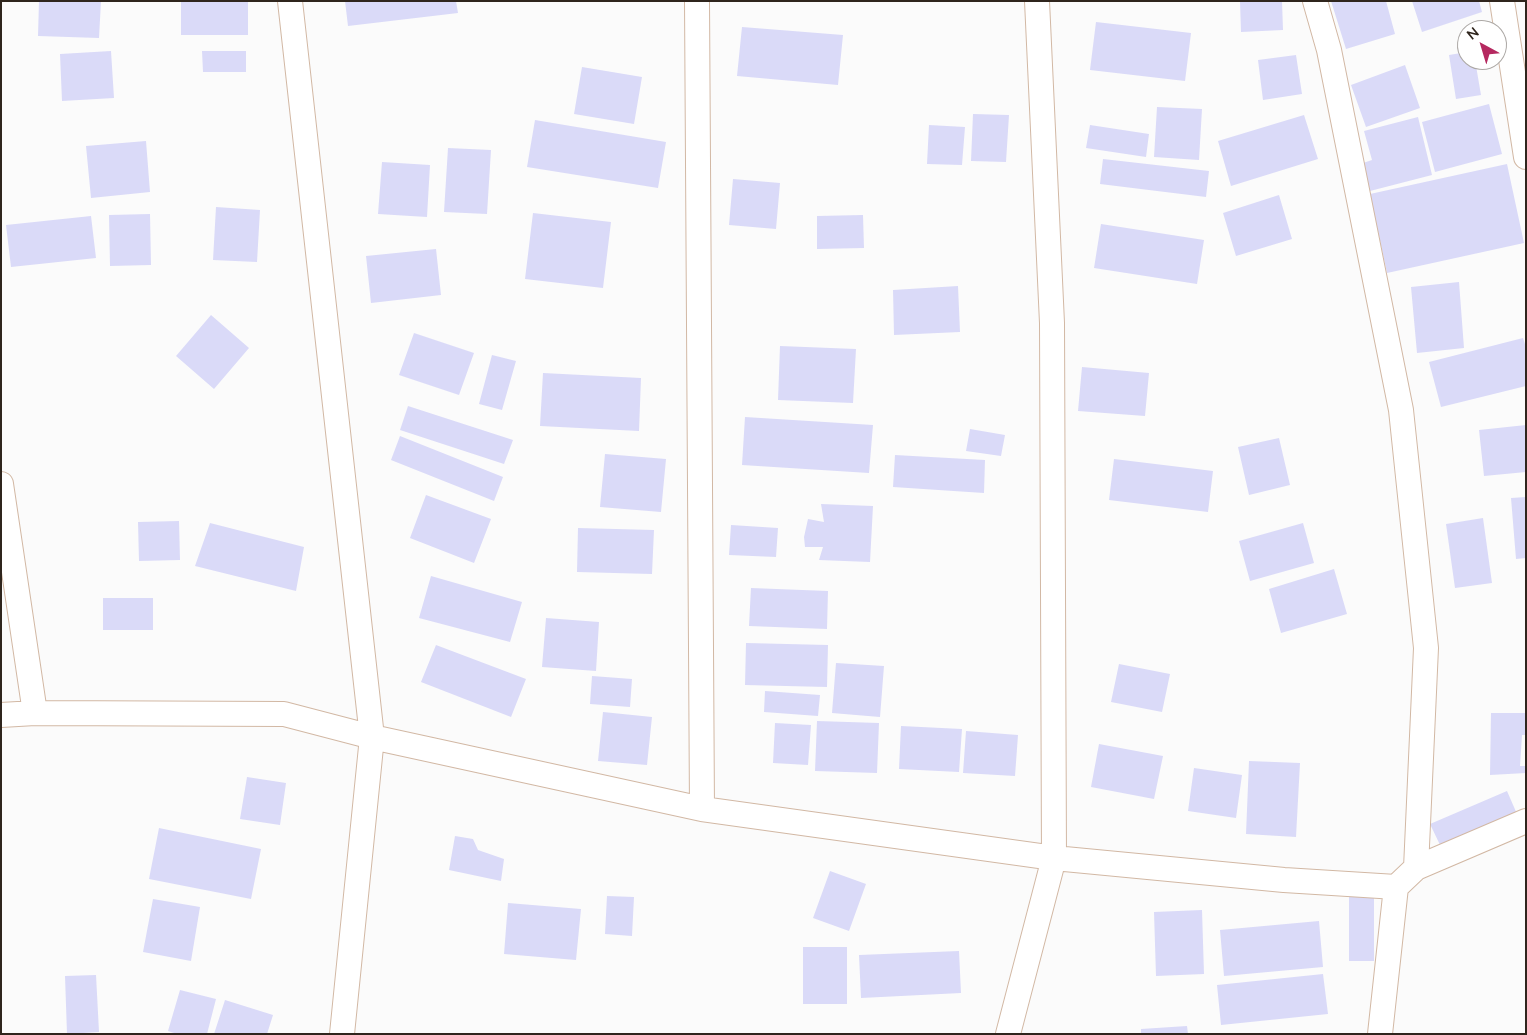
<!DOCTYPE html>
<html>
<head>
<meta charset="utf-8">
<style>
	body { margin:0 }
	#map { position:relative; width:1527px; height:1035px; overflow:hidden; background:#fbfbfb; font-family:"Nunito Sans",sans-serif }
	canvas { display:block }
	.frame { position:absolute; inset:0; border:2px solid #2f251d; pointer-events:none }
	.north { position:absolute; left:1457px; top:20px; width:50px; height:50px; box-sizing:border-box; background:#fff; border:1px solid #aca8a5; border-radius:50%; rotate:321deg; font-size:14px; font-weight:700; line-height:20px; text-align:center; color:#2f251d }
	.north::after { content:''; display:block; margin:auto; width:18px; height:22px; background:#b52960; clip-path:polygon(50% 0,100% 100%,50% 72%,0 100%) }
</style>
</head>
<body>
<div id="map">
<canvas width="1527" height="1035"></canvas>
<div class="frame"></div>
<div class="north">N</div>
</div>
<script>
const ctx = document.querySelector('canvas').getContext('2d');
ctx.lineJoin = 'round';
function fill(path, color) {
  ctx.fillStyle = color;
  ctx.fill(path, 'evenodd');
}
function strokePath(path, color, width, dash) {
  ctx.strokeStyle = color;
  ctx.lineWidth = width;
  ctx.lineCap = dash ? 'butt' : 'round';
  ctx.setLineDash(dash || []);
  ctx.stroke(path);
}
fill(new Path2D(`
	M39,1H101L99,38L38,36Z
	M181,1H248V35H181Z
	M345,1H456L458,13L348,26Z
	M1240,1H1282L1283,30L1241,32Z
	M1331,1H1386L1395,34L1346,49Z
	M1412,1H1479L1482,12L1422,32Z
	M1096,22L1191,33L1185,81L1090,70Z
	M742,27L843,35L838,85L737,76Z
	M111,51L114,98L62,101L60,54Z
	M202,51H246V72H203Z
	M1467,52V60H1475L1481,95L1456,99L1449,55Z
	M1296,55L1302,94L1263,100L1258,60Z
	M1405,65L1420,108L1366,127L1351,85Z
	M582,67L642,77L634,124L574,114Z
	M1489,104L1502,154L1435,172L1422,122Z
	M1157,107L1202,109L1199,160L1154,157Z
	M973,114L1009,115L1006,162L971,161Z
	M1304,115L1318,159L1231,186L1218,141Z
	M1418,117L1432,175L1370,191L1363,163L1372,160L1364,131Z
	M535,120L666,142L658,188L527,167Z
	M929,125L965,127L962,165L927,164Z
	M1090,125L1149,134L1146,157L1086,148Z
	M146,141L150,192L91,198L86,146Z
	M448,148L491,150L487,214L444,212Z
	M1103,159L1209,171L1206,197L1100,184Z
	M382,162L430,165L427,217L378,214Z
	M1507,164L1524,243L1387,273L1370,194Z
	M733,179L780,183L776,229L729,225Z
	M1279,195L1292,239L1236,256L1223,213Z
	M216,207L260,210L257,262L213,260Z
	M533,213L611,222L603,288L525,279Z
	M150,214L151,265L110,266L109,215Z
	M863,215L864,248L817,249V216Z
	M91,216L96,258L11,267L6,225Z
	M1101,224L1204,240L1197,284L1094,268Z
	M436,249L441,295L371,303L366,256Z
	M1459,282L1464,348L1417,353L1411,287Z
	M958,286L960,332L894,335L893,290Z
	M211,315L249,348L214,389L176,356Z
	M414,333L474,353L459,395L399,375Z
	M1523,338L1526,347V386L1441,407L1429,362Z
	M780,346L856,349L853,403L778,400Z
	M492,355L516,361L502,410L479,404Z
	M1082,367L1149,373L1145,416L1078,411Z
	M543,373L641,378L639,431L540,426Z
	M408,406L513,440L504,464L400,430Z
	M745,417L873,425L869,473L742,465Z
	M1526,425V472L1484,476L1479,430Z
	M970,429L1005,435L1001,456L966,451Z
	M400,436L503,477L494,501L391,460Z
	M1279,438L1290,485L1249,495L1238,447Z
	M605,454L666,459L661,512L600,507Z
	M895,455L985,460L984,493L893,487Z
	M1114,459L1213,471L1208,512L1109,500Z
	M426,495L491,519L474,563L410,538Z
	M1526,497V558L1516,559L1511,498Z
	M821,504L873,506L870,562L819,560L823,547H805L804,537L808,519L824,522Z
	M1483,518L1492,583L1455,588L1446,524Z
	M179,521L180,560L139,561L138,522Z
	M210,523L304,547L296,591L195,566Z
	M1303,523L1314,563L1250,581L1239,541Z
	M731,525L778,528L776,557L729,555Z
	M578,528L654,530L652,574L577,572Z
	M1334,569L1347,614L1281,633L1269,589Z
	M431,576L522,602L510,642L419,618Z
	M751,588L828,591L827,629L749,626Z
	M103,598H153V630H103Z
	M546,618L599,622L596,671L542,667Z
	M746,643L828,645L827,687L745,685Z
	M436,645L526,679L511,717L421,682Z
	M836,663L884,666L880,717L832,713Z
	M1119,664L1170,674L1162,712L1111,702Z
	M592,676L632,679L630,707L590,704Z
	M765,691L820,695L818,716L764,712Z
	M603,712L652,717L647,765L598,761Z
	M1491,713H1526V735H1522L1520,766H1526V773L1490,775Z
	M817,721L879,723L877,773L815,771Z
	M775,723L811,725L808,765L773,763Z
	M901,726L962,729L959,772L899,769Z
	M966,731L1018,735L1015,776L963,773Z
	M1099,744L1163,756L1154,799L1091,787Z
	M1249,761L1300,763L1296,837L1246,834Z
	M1194,768L1242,775L1236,818L1188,811Z
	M247,777L286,783L280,825L240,819Z
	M1507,791L1517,814L1441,847L1430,824Z
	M159,828L261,849L251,899L149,879Z
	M455,836L473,839L478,850L504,859L501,881L449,870Z
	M830,871L866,884L849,931L813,918Z
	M607,896L634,897L632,936L605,934Z
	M1349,897H1374V961H1349Z
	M153,899L200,907L191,961L143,952Z
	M508,903L581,909L576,960L504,954Z
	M1202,910L1204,974L1156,976L1154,912Z
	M1319,921L1323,967L1224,976L1220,930Z
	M803,947H847V1004H803Z
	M959,951L961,993L861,998L859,955Z
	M1323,974L1328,1014L1221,1025L1217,985Z
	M96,975L99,1032L67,1034L65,976Z
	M180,990L216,999L207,1034H177L168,1031Z
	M225,1000L273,1015L267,1034H214Z
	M1187,1026L1188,1034H1141V1029Z`), '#dadaf8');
const minor = new Path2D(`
	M290,1L372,737L342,1034
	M697,1L702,809
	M1315,1L1329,50L1401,410L1426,648L1416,868
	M1502,1L1526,157
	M1,484L35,713
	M1,715L35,713L284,714L372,737L702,809L1054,858L1284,880L1396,887L1416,868L1526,821
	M1008,1034L1054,858L1052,323L1037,1
	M1380,1034L1396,887`);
strokePath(minor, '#d2b8a4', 26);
strokePath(minor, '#fff', 24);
</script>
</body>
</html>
